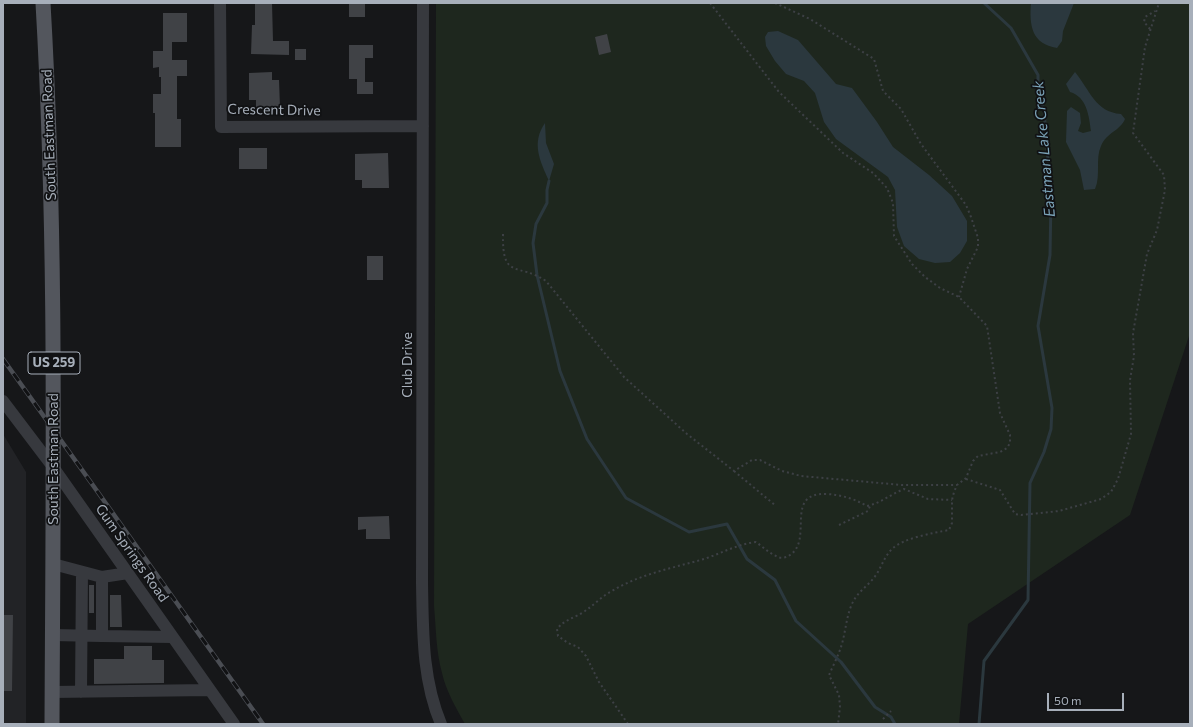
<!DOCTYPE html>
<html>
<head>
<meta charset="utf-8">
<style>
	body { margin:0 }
	#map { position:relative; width:1193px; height:727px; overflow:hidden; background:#161719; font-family:Commissioner,sans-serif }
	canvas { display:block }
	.frame { position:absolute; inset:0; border:4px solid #a7afba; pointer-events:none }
	.scale { position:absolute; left:1047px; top:693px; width:77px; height:18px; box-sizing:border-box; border:2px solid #a7afba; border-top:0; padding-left:5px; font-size:12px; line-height:14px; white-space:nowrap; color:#a7afba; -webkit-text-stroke:3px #111214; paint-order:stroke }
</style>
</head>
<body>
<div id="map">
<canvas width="1193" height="727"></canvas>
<div class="frame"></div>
<div class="scale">50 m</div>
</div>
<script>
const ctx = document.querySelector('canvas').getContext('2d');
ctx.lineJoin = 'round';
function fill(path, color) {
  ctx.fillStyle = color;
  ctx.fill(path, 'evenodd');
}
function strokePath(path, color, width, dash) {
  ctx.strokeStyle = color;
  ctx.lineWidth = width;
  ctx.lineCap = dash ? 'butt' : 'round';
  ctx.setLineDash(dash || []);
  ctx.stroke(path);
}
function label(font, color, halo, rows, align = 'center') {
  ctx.font = font + ' Commissioner,sans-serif';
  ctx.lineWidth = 3.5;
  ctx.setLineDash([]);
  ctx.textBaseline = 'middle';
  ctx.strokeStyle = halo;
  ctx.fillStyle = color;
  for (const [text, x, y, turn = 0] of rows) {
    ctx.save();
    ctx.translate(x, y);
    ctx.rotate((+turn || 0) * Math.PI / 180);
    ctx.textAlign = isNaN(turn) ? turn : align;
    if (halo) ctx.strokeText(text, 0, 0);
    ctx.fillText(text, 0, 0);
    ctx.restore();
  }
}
fill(new Path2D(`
	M3,434L26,472V724H3Z`), '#222326');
fill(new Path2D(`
	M436,3H1190V333L1130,515L968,624L959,724H465C456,708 446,691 442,673C436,652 436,628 434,606Z`), '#1e271e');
fill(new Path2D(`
	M1031,3H1074L1063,31L1062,41L1057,48C1032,44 1029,26 1031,3Z
	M778,31L798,40L836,84L852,88L877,122L893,147L929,175L952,196L967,221V241L960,253L950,262L935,263L919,259L904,246L897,227L895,190L888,177L836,139L824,122L815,93L804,81L786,74L775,61L766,46L765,37L768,32Z
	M1075,72C1090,90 1095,112 1121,114L1125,119C1120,131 1107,132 1101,146C1095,159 1101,175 1095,189L1084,190L1080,170L1066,142L1067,111L1071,107L1080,113L1081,123L1078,131L1083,133L1091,131C1089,116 1087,97 1070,92L1066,84Z
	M545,123L546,143L554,164L549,181C540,161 531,143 545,123Z`), '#2b383e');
strokePath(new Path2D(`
	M549,181L547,190V203L536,224L533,243L537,275L560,371L587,439L626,498L689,532L727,524L747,559L775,580L796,621L841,662L875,707L891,717L895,724
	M979,724L984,661L1028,600L1030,483L1044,452L1051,429L1052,408L1038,326L1050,255L1051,199L1044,110L1038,93V75L1011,28L984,3`), '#2b383e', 3);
fill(new Path2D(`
	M255,3H272L273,41H289V55L251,54L252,25H255Z
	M349,3H365V17H349Z
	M163,13H187V42H172V60H187V76H177V119H181V147H155V113H153V94H161V77H159V67L153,68V51H163Z
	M607,34L611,52L599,55L595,37Z
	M349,45H373V58H365V82H373V94H357V79H349Z
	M295,49H306V60H295Z
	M272,72V80H279L280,107H256V100H249V73Z
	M239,148H267V169H239Z
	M388,153L389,188H362V180H355V154Z
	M367,256H383V280H367Z
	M389,516L390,539H366V529L358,530V517Z
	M89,585H94V613H89Z
	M110,595H121L122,627H110Z
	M3,615H13L12,691H3Z
	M124,646H152V660H164V683L94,684V659H124Z`), '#404246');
strokePath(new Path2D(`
	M710,3L779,92L843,153L873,173L887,188L893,203L894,236L912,264L925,277L940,288L959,297L987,326L1000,413L1010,435V443L1007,448L1000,452L978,456L973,461L966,478L957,485L954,492L952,500V523L949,530C933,533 903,538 892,549C884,557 882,566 876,575C870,584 860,590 854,600C846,614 846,632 841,647C838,656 833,666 829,675L839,695L840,707L838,724
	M775,3L810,19L874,59L883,91L901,109L921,144L966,205L971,217L978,238V247L967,269L959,297
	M1150,29L1144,22L1145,17L1155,11
	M503,234C502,281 518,262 546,281L624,377L687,434L734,471L752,460H760L782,471L801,476L902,485H957
	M734,471L776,506
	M966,479L1000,490L1015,514L1021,515L1059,511L1101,499L1111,492L1118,479L1131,434L1130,380L1134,356L1133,333L1147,254L1157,230L1165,190L1164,175L1133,133L1145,47L1159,3
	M839,525L868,511L870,506
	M883,719L891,711
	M628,724L599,682L586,656L578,647L568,643L558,636L557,629C565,619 575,618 585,611C594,605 602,596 612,591C640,574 673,568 704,559C722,553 738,544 756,542C763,547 769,553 776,556C780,559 786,558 790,555C814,539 783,492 827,494C842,495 855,499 867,506C881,503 891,494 904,489L928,499L952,500`), '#3d4045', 2, [2, 3]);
strokePath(new Path2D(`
	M220,3L221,127L423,126
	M423,3L422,583C423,631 422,679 441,724
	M3,401L53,467L234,724
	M102,577L128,573
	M52,635L102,636V577L53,564
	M102,636L172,637
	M52,692L210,690
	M81,692L82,572`), '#37393e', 12);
strokePath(new Path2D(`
	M43,3C57,243 53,484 52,724`), '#53565d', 15);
const rail = new Path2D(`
	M3,359L263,724`);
strokePath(rail, '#4a4d53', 4.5);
strokePath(rail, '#111214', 3, [9]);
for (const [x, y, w] of [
	[54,363,52]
]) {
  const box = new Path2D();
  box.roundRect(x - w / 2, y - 11, w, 22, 3);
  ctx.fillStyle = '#111214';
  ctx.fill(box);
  strokePath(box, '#a7afba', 1);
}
label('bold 13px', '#a7afba', null, [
	["US 259",54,363]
]);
label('14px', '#a7afba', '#111214', [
	["Crescent Drive",274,110,1],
	["South Eastman Road",49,135,-92],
	["Club Drive",407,365,-90],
	["South Eastman Road",53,459,-90],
	["Gum Springs Road",132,553,55]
]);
label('italic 15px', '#7ba3b8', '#111214', [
	["Eastman Lake Creek",1044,149,-95]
]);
</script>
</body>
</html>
